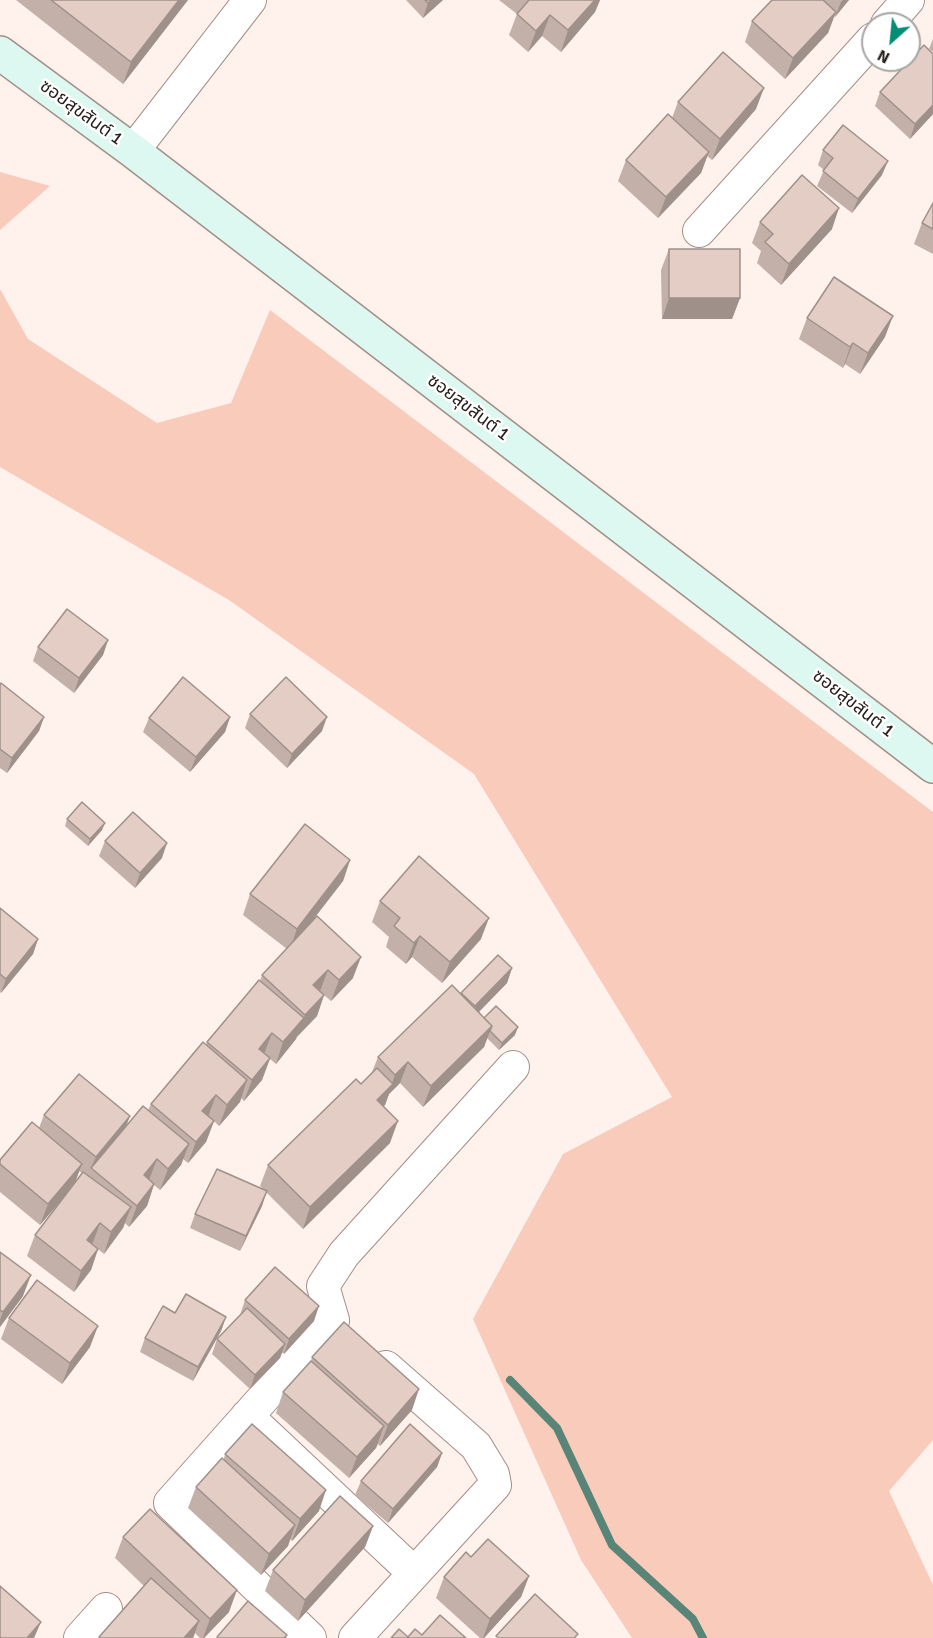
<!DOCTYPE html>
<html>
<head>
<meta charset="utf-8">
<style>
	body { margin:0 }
	#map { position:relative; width:933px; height:1638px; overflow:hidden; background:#fff1ec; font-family:Signika,sans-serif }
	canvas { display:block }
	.north { position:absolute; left:861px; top:12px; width:60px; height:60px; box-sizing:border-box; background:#fff; border:2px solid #a8a5a4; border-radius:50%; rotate:207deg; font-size:16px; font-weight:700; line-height:24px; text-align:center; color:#261e1c }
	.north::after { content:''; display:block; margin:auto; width:21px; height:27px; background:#038d74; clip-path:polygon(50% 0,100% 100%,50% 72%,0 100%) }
</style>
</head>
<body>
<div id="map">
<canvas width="933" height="1638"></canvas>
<div class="north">N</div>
</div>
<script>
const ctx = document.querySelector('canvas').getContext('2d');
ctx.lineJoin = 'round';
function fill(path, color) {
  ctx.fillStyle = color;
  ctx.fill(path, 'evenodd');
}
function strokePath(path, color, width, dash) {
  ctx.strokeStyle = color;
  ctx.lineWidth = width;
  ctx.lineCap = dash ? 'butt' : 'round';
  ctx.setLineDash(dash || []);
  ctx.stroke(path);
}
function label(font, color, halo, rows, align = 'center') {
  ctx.font = font + ' Signika,"Noto Sans Thai",sans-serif';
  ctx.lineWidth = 5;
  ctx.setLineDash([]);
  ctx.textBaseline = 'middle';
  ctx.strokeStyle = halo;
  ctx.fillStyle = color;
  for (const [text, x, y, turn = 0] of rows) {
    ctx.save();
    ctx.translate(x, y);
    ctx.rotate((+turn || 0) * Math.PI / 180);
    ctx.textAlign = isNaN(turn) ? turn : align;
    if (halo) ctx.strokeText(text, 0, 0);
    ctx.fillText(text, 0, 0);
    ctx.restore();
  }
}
fill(new Path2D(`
	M0,172L50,186L0,230Z
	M0,289L28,339L157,423L231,403L270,310L933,812V1440L889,1491L933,1585V1638H632L581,1560L473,1319L563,1154L672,1097L474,774L229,600L0,467Z`), '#f9cbba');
strokePath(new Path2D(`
	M510,1380L557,1428L612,1545L693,1619L703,1638`), '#588577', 8);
const street = new Path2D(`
	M887,24L908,0
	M133,151L250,0
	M699,231L873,39
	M247,1416L414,1573
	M80,1638L106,1609
	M310,1638L170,1503L333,1320L323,1286L344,1254L513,1067
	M355,1638L495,1485L493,1474L476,1446L386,1367`);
const secondary = new Path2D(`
	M0,53L133,151L933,766`);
strokePath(street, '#a38e87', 34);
strokePath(secondary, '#a38e87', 36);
strokePath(street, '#fff', 32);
strokePath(secondary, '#dcf8f0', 33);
fill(new Path2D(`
	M16,0H188L123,84Z
	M406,0H443L423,18Z
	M499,0H600L595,12L561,52L542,36L528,52L509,35L517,14Z
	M772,0H849L835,17L834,16L828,33L785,79L745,42L752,21Z
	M933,39V52L929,49Z
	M933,54V114L910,139L875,106L880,92Z
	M678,102L756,109L712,160L707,156L701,173L658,218L618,181L626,160L672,118Z
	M823,150L882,175L852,213L817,186L824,170L818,165Z
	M933,203V254L914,244L922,223Z
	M760,222L832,229L781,285L757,263L761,251L752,243Z
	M669,249L740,298L732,319H662L661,270Z
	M807,318L885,337L860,374L845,364L843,368L799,339Z
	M108,640L103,655L74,693L33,661L38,647Z
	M0,685L44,717L39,731L7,773L0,768Z
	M250,714L322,731L287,768L245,728Z
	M230,717L225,732L190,772L143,732L149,718Z
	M67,819L102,830L88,846L65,826Z
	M105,841L162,858L135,888L99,856Z
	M350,860L343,881L305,929L353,978L331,1001L324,995L317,1016L297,1036L296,1039L276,1064L270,1059L262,1080L244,1101L241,1098L240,1102L219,1126L214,1121L206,1142L188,1163L183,1159L181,1165L160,1190L154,1185L147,1206L129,1227L125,1223L123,1228L104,1254L98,1249L91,1270L74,1292L27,1256L35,1235L65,1196L40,1225L0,1192V1160L39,1128L44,1115L130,1116L125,1127L148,1110L151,1104L206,1045L207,1042L260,981L262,975L287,949L243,915L250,894ZM79,1171L82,1173L75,1183Z
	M380,901L481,939L442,983L412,957L406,964L386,947L389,937L372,922Z
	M0,908L38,939L33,954L1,993L0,992Z
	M512,968L507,983L479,1012L484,1018L515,1035L499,1050L487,1038L484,1047L423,1107L400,1083L389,1094L385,1105L383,1107L390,1143L303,1229L266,1192L262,1206L240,1251L190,1228L195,1214L264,1190L260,1186L268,1165L361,1084L372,1072L378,1057L461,993Z
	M0,1252L23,1296L0,1327Z
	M245,1300L314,1321L284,1354L282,1352L280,1358L250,1389L212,1354L217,1339L240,1315Z
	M175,1313L226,1317L221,1331L193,1381L140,1352L145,1338Z
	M9,1318L90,1347L62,1384L1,1339Z
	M312,1357L412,1410L380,1446L378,1444L376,1448L349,1478L276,1413L283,1392L311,1361Z
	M442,1453L437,1467L388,1523L355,1495L361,1481Z
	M225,1454L319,1511L292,1541L290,1539L288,1546L261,1575L188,1508L196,1487L224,1459Z
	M373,1526L365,1547L298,1621L265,1591L273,1570Z
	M123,1537L229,1612L204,1638H200L195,1633L193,1638H99L144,1586L115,1558Z
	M471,1557L529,1576L521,1597L484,1638H480L436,1598L444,1577Z`), '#c3b0a9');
fill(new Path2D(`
	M179,0H188L123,84L131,62Z
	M432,0H443L423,18L428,3Z
	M595,0H600L595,12L561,52L568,30Z
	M843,0H849L835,17L841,2Z
	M836,12L828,33L785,79L793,58Z
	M550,15L542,36L528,52L536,31Z
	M764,88L756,109L712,160L720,139Z
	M933,105V114L910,139L915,124Z
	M709,152L701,173L658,218L666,197Z
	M888,161L882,175L852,213L858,199Z
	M839,208L832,229L781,285L789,264Z
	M669,298H740L732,319H662Z
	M893,316L885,337L860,374L868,353Z
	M853,343L845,364L843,368L850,347Z
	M108,640L103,655L74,693L79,678Z
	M44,717L39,731L7,773L12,758Z
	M230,717L225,732L190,772L196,757Z
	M327,717L322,731L287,768L292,754Z
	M105,823L102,830L88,846L90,839Z
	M167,843L162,858L135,888L140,873Z
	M350,860L343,881L289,951L297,929Z
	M489,918L481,939L442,983L450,962Z
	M420,936L412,957L406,964L414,943Z
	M38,939L33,954L1,993L6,979Z
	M361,957L353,978L331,1001L339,980Z
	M512,968L507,983L470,1021L475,1006Z
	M328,970L320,991L313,985Z
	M324,995L317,1016L297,1037L305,1015Z
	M304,1018L296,1039L276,1064L283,1042Z
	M492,1026L484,1047L423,1107L431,1086Z
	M518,1027L515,1035L499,1050L502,1043Z
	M272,1033L264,1054L259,1049Z
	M270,1058L262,1080L244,1101L252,1080Z
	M408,1062L400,1083L389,1094L385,1105L369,1121L377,1100L391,1086L395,1075Z
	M247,1080L240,1102L219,1126L227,1105Z
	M216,1095L208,1117L202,1111Z
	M130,1116L122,1137L91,1168L96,1157Z
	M214,1121L206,1142L188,1163L196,1142Z
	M398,1121L390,1143L303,1229L310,1207Z
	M189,1144L181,1165L160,1190L168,1169Z
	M157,1159L149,1180L144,1175Z
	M82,1164L74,1185L40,1225L48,1204Z
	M154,1184L147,1206L129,1227L137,1206Z
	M267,1191L262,1206L240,1251L246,1236Z
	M131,1207L123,1228L104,1254L111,1232Z
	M100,1223L92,1245L87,1240Z
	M98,1249L91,1270L74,1292L81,1271Z
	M31,1275L23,1296L0,1327V1320L3,1312Z
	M319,1306L314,1321L284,1354L289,1339Z
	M226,1317L221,1331L193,1381L198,1367Z
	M98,1326L90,1347L62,1384L70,1363Z
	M285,1344L280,1358L250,1389L255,1375Z
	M419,1389L412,1410L380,1446L388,1425Z
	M384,1426L376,1448L349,1478L357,1457Z
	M442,1453L437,1467L388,1523L393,1509Z
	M326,1490L319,1511L292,1541L300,1519Z
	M295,1525L288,1546L261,1575L269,1554Z
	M373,1526L365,1547L298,1621L305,1600Z
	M529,1576L521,1597L484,1638H483L490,1619Z
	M237,1590L229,1612L204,1638H203L210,1619Z
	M199,1621L193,1638H184Z
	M41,1622L34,1638H27Z`), '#9f908a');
const building = new Path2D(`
	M51,0H179L131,62Z
	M425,0H432L428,3Z
	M529,0H595L568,30L550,15L536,31L517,14Z
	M772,0H823L836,12L793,58L752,21Z
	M924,45L933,54V105L915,124L880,92Z
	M723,52L764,88L720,139L678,102Z
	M668,114L709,152L666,197L626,160Z
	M843,125L888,161L858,199L823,171L833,158L823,150Z
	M802,175L839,208L789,264L765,242L773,234L760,222Z
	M933,203V229L922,223Z
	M669,249H740V298H669Z
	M834,277L893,316L868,353L853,343L850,347L807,318Z
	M67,609L108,640L79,678L38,647Z
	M183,677L230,717L196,757L149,718Z
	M286,677L327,717L292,754L250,714Z
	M1,683L44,717L12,758L0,749V685Z
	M82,802L105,823L90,839L67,819Z
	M133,812L167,843L140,873L105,841Z
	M305,824L350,860L297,929L250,894Z
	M419,856L489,918L450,962L420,936L414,943L394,926L400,918L380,901Z
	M0,908L38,939L6,979L0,974Z
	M317,916L361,957L339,980L328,970L313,985L324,995L305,1015L262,975Z
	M498,955L512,968L475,1006L461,993Z
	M259,980L304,1018L283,1042L272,1033L259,1049L270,1058L252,1080L207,1042Z
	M452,985L492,1026L431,1086L408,1062L395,1075L378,1057Z
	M496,1006L518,1027L502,1043L490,1031L492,1026L484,1018Z
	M203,1042L247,1080L227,1105L216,1095L202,1111L214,1121L196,1142L151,1104Z
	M377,1068L393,1084L377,1100L398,1121L310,1207L268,1165L356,1079L361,1084Z
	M79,1074L130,1116L96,1157L44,1115Z
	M143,1106L189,1144L168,1169L157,1159L144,1175L154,1184L137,1206L91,1168Z
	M32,1122L82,1164L48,1204L0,1164V1160Z
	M217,1169L267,1191L246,1236L195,1214Z
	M83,1172L131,1207L111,1232L100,1223L87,1240L98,1249L81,1271L35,1235Z
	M0,1252L31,1275L3,1312L0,1310Z
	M275,1267L319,1306L289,1339L245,1300Z
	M37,1280L98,1326L70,1363L9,1318Z
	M186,1294L226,1317L198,1367L145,1338L163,1306L175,1313Z
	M247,1308L285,1344L255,1375L217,1339Z
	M344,1322L419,1389L388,1425L312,1357Z
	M311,1361L384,1426L357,1457L283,1392Z
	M252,1424L326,1490L300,1519L225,1454Z
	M410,1424L442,1453L393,1509L361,1481Z
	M222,1458L295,1525L269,1554L196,1487Z
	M340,1496L373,1526L305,1600L273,1570Z
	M150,1509L237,1590L210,1619L123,1537Z
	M488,1539L529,1576L490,1619L444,1577L466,1552L471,1557Z
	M151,1578L199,1621L184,1638H101L99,1637Z
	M0,1586L41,1622L27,1638H0Z
	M535,1594L578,1634L574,1638H499L496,1636Z
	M248,1601L287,1635L284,1638H218L217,1637Z
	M440,1615L466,1638H391L399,1629L408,1637L415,1629L422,1635Z`);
fill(building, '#e3cdc5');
strokePath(building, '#9f908a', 1.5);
label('18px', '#261e1c', '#fff', [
	["ซอยสุขสันต์ 1",81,113,36],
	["ซอยสุขสันต์ 1",468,408,37],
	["ซอยสุขสันต์ 1",853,704,38]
]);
</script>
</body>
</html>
